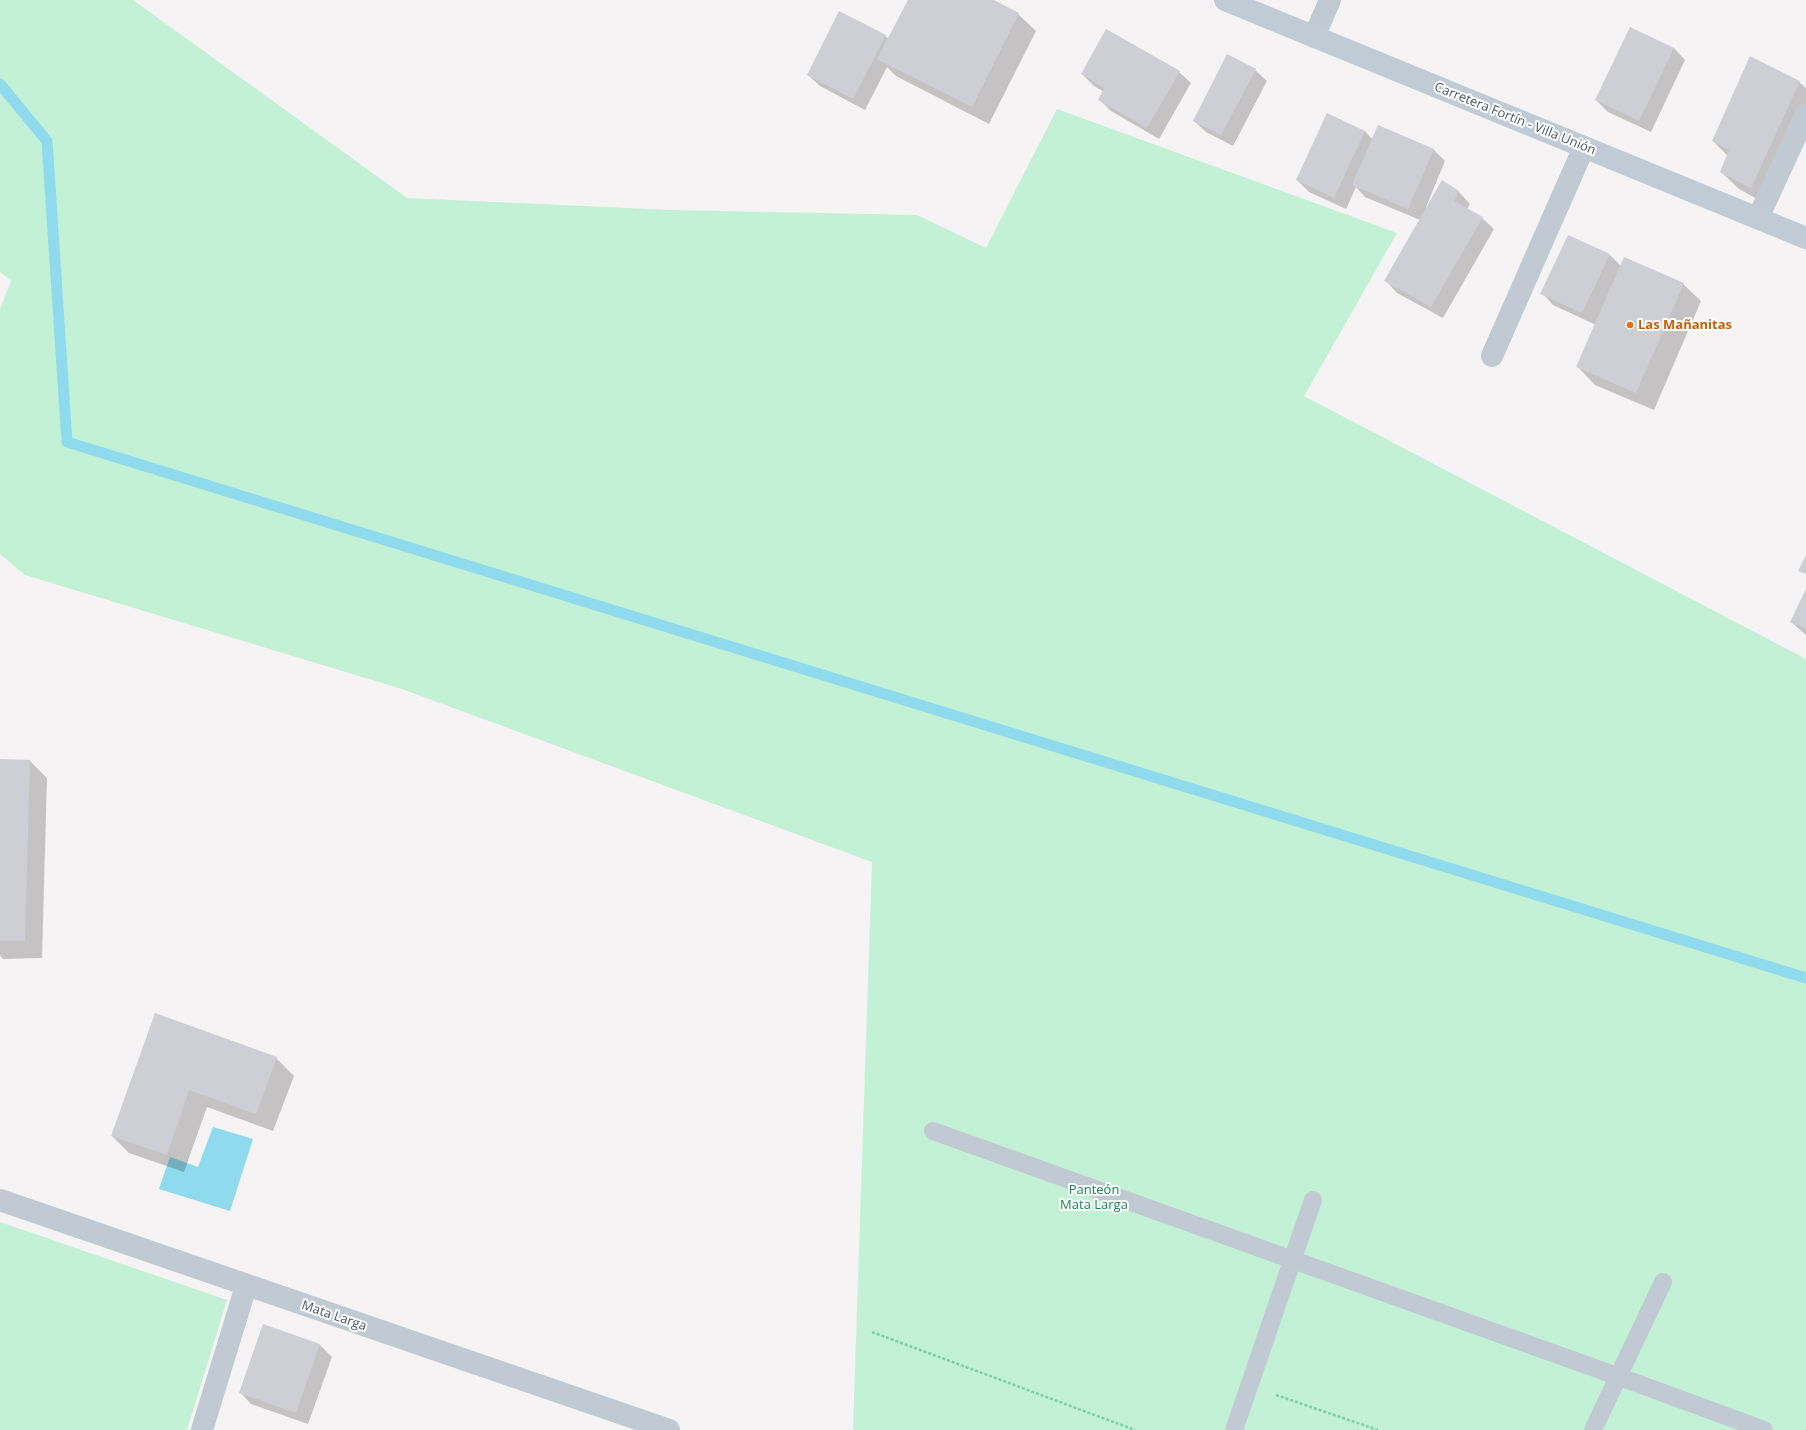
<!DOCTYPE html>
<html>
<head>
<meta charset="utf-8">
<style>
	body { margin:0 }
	canvas { display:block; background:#f5f3f3 }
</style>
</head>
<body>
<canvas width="1806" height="1430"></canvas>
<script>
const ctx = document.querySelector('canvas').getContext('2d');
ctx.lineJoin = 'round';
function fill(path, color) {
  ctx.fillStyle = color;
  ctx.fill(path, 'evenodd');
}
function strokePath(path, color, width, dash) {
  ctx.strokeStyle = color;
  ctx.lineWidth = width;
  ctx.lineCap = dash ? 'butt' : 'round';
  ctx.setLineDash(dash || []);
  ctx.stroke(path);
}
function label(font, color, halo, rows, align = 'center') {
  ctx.font = font + ' "Open Sans",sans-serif';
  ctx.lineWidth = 4;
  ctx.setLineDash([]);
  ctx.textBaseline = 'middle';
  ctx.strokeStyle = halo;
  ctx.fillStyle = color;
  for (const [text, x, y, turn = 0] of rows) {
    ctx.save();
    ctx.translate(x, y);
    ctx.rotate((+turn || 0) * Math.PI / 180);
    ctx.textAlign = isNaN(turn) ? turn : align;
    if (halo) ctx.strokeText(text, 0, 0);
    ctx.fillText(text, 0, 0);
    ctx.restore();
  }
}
fill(new Path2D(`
	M0,0H133L407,198L672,210L917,215L986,248L1057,109L1397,233L1304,396L1806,659V1430H853L872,862L402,689L25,575L0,554V309L11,281L0,272Z
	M0,1222L227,1300L187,1430H0Z`), '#c3f1d5');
fill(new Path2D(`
	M213,1127L253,1139L230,1211L159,1189L170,1157L198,1167Z`), '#90daee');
fill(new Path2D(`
	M909,0H992L1018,14L1036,31L989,124L896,76L887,67L865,110L820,86L808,75L885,36L889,39Z
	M1674,48L1685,60L1651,132L1608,112L1596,100Z
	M1255,70L1267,81L1233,146L1206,132L1194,121Z
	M1179,72L1191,83L1159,139L1111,111L1099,99L1104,92L1094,86L1082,74Z
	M1799,82L1806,88V123L1768,205L1739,189L1721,172L1728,156L1713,141Z
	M1365,131L1373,140L1434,150L1445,161L1426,207L1427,208L1442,182L1459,192L1470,204L1467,209L1482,218L1494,229L1443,318L1397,293L1386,281L1420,220L1365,197L1356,187L1346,209L1309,192L1297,180Z
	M1610,255L1621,266L1683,284L1701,301L1654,410L1595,385L1578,367L1596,325L1553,305L1542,293Z
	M1806,591V635L1791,622Z
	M0,760L30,761L47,778L42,958L3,959L0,955Z
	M156,1014L276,1058L294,1076L273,1131L207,1107L184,1172L129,1153L112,1136Z
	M263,1325L320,1345L332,1357L308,1424L251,1404L240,1392Z`), '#0003');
strokePath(new Path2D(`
	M0,84L47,141L67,442L1806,978`), '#90daee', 11);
fill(new Path2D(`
	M908,0H994L1019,13L972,107L877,59Z
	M839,11L886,35L853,99L807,75Z
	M1630,27L1674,48L1639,121L1595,100Z
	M1106,29L1180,71L1147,128L1098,100L1104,88L1081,74Z
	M1227,54L1256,69L1221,135L1193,121Z
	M1750,56L1800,81L1751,188L1720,172L1729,150L1712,141Z
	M1327,113L1365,131L1334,198L1296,180Z
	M1378,125L1434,149L1408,209L1352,185Z
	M1442,180L1459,191L1454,201L1483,217L1431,307L1384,281Z
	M1568,235L1610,254L1582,313L1540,294Z
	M1624,257L1684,283L1636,393L1576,367Z
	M1806,555V574L1798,571Z
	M1806,589V629L1790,622Z
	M0,759L30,760L25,941H0Z
	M155,1013L277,1057L256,1114L189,1090L167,1155L111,1136Z
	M263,1324L320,1344L296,1413L239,1393Z`), '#cdcfd5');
strokePath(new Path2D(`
	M872,1332L1135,1430
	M1276,1395L1378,1430`), '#7ad0a6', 2.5, [3, 2]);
strokePath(new Path2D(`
	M933,1131L1617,1376L1764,1430
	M1234,1430L1313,1200
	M1593,1430L1663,1282`), '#c1cad2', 18);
strokePath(new Path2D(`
	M1314,37L1330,0
	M1758,218L1806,114
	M1492,356L1584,147
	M0,1200L669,1430
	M202,1430L246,1286`), '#c1cad2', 22);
strokePath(new Path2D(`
	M1225,0L1806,238`), '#c1cbd6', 22);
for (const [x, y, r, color] of [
	[1630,325,4,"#e8710a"]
]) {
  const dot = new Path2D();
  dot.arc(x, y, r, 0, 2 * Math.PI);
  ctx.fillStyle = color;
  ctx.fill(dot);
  strokePath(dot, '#fff', 1.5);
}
label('13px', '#4a5661', '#fff', [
	["Carretera Fortín - Villa Unión",1515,119,22],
	["Mata Larga",334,1316,19]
]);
label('bold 13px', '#c56008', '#fff', [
	["Las Mañanitas",1638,325]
], 'left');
label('13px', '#17864f', '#fff', [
	["Panteón",1094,1190],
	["Mata Larga",1094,1205]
]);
</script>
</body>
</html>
